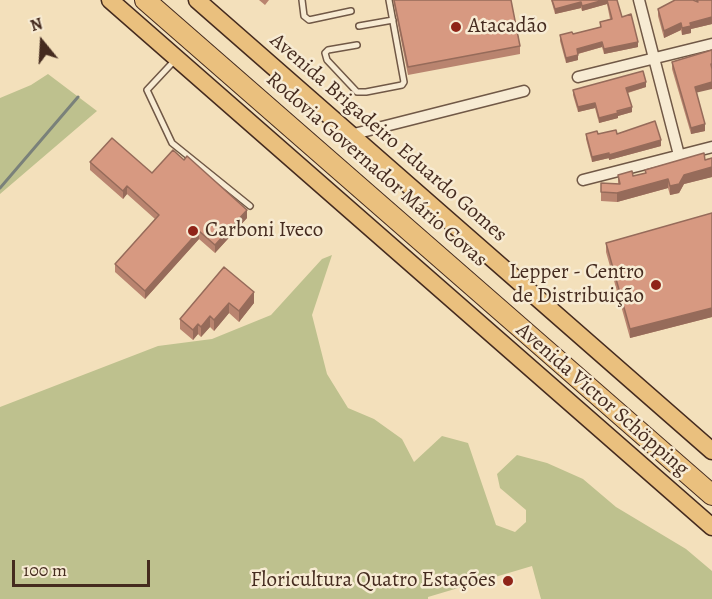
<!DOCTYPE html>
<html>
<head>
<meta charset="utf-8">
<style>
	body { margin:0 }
	#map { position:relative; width:712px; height:599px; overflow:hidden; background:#f3e0bb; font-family:Alegreya,serif }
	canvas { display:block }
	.north { position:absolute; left:12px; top:12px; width:60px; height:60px; -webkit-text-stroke:4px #f7ebd3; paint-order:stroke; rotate:342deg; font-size:16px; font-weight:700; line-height:24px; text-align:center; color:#452b1f }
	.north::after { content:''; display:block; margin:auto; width:21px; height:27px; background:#452b1f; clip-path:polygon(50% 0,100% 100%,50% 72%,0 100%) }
	.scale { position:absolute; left:12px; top:560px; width:138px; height:27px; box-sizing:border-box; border:3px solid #452b1f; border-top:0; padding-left:8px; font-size:18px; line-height:21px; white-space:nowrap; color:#452b1f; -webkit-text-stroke:4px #f7ebd3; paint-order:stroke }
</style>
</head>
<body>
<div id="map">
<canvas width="712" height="599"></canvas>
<div class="north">N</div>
<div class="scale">100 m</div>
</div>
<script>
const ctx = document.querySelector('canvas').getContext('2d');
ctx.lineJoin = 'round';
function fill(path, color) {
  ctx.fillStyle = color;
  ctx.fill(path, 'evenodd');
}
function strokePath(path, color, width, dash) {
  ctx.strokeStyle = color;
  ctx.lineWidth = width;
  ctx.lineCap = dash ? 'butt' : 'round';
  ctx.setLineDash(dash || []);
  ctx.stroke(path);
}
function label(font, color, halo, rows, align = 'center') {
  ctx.font = font + ' Alegreya,serif';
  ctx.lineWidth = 5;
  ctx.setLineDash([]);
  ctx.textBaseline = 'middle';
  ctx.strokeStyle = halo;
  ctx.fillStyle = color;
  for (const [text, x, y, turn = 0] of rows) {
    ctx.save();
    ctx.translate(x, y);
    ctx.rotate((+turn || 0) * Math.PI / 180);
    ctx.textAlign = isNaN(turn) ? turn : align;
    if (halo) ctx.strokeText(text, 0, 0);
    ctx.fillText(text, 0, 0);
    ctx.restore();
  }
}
fill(new Path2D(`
	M48,74L97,111L0,194V98L31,85Z
	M332,255L312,315L327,374L348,408L374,419L402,439L414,462L442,436L468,443L496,525L515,532L526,522V510L500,488L497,474L517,455L547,463L583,479L616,507L686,549L712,571V599H541L532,566L428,597V599H0V407L158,346L212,339L271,315L322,259Z`), '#bec18e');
strokePath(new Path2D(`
	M0,188L78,97`), '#7a817a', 3);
const lane = new Path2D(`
	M302,0L304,16L309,20L351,11
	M359,26L393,20
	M357,45L328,50L325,53L327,60L357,92H366L402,85L404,82L389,0
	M175,60L147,90L172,143L250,206`);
const street = new Path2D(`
	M639,0L679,155
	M578,77L712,44
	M350,135L524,91
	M583,180L712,147`);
const primary = new Path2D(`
	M110,0L712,527
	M197,0L712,451`);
const highway = new Path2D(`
	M145,0L712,495`);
strokePath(lane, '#705846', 8);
strokePath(street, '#705846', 13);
strokePath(primary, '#452b1f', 19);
strokePath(highway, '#452b1f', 22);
strokePath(lane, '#f7ebd3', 5);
strokePath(street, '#f7ebd3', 10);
strokePath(primary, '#eac07e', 16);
strokePath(highway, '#eac07e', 20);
fill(new Path2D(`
	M259,0H269L265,5Z
	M393,0H511L520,46V54L408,75Z
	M551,0H617L622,17L638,47L604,54L602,47L578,54V60L566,63L560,41V35L573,34L600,27V22L610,19L607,4L582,11L581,8L555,14Z
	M695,0H712V24L691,29V33L682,35L681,30L664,38L658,16V9L696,1Z
	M672,62L697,93L705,131L691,134L672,69Z
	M646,87L628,93L632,112L618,116V118L599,123L595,108L578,112L573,95V90Z
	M586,134H617L661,146L609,160V158L592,162L586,139Z
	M712,158V177L684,184L679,193L670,195L668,188L617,202L601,201V183L618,184V175L633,176L645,173V170Z
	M90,162L152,173L247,218L215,253L199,239L145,299L115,272V264L155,219L127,194L123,199L90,170Z
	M712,213V317L630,338L606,252V243Z
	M224,267L254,303L239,322L229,313L214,331L210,327L201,337L198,334L193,340L180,329V319Z`), '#b9846f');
fill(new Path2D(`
	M604,0H607V4L582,11V6Z
	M581,2V8L555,14V9Z
	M712,17V24L691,29V33L682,35V28L690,23Z
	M681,23V30L664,38V31Z
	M602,42V47L577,54V49Z
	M638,42V47L604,54V49Z
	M578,55V60L566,63V58Z
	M646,82V87L626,93V88Z
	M712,82V89L695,93V87Z
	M595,103V108L578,112V107Z
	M632,107V112L618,116V118L599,123V118Z
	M705,124V131L691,134V128Z
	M661,140V146L609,160V155Z
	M609,153V158L592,162V157Z
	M712,167V177L684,184L679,193L670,195V186L684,175Z
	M668,179V188L617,202V193Z
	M127,186V194L123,199V191Z
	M247,210V218L215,253V245Z
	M199,231V239L145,299V291Z
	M254,292V303L239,322V311Z
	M229,303V313L214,331V320Z
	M712,308V317L630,338V329Z
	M210,316V327L201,337V327Z
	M198,324V334L193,340V330Z`), '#966b5a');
const building = new Path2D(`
	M394,0H511L520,46L408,67Z
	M552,0H604L582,6L581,2L555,9Z
	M607,0H617L622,17L631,14L638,42L604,49L602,42L577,49L578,55L566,58L560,35L572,32L573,34L601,27L600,22L612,19Z
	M675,0H693L698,2L697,0H712V17L690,23L691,26L682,28L681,23L664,31L658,9Z
	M712,50V64H711L712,69V82L695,87L705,124L691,128L672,62Z
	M643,71L646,82L626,88L632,107L617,111L618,113L599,118L595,103L578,107L573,90Z
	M655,121L661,140L609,155V153L592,157L586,134L597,131L598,134L616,130L617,134Z
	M112,138L152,173L173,150L184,160L187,156L247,210L215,245L199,231L145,291L115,264L159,215L127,186L123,191L90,162Z
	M704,153L705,160L712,158V167L684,175L679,184L670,186L668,179L617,193L601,192V183L620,184L618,175L632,171L633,176L646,173L645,170Z
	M712,213V308L630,329L606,243Z
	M224,267L254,292L239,311L229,303L214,320L210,316L201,327L198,324L193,330L180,319Z`);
fill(building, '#d79981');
strokePath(building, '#966b5a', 1.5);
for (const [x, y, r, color] of [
	[456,27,6,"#8f2418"],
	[193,231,6,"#8f2418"],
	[656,285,6,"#8f2418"],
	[508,581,6,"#8f2418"]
]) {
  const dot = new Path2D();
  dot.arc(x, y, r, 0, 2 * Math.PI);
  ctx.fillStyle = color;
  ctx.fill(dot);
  strokePath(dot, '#f7ebd3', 2);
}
label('21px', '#452b1f', '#f7ebd3', [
	["Atacadão",468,27],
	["Carboni Iveco",205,231],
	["Lepper - Centro",644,273,"right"],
	["de Distribuição",644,297,"right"],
	["Floricultura Quatro Estações",496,581,"right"]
], 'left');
label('21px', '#452b1f', '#f7ebd3', [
	["Avenida Brigadeiro Eduardo Gomes",388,138,41],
	["Rodovia Governador Mário Covas",376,170,41],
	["Avenida Victor Schöpping",602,400,41]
]);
</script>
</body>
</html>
